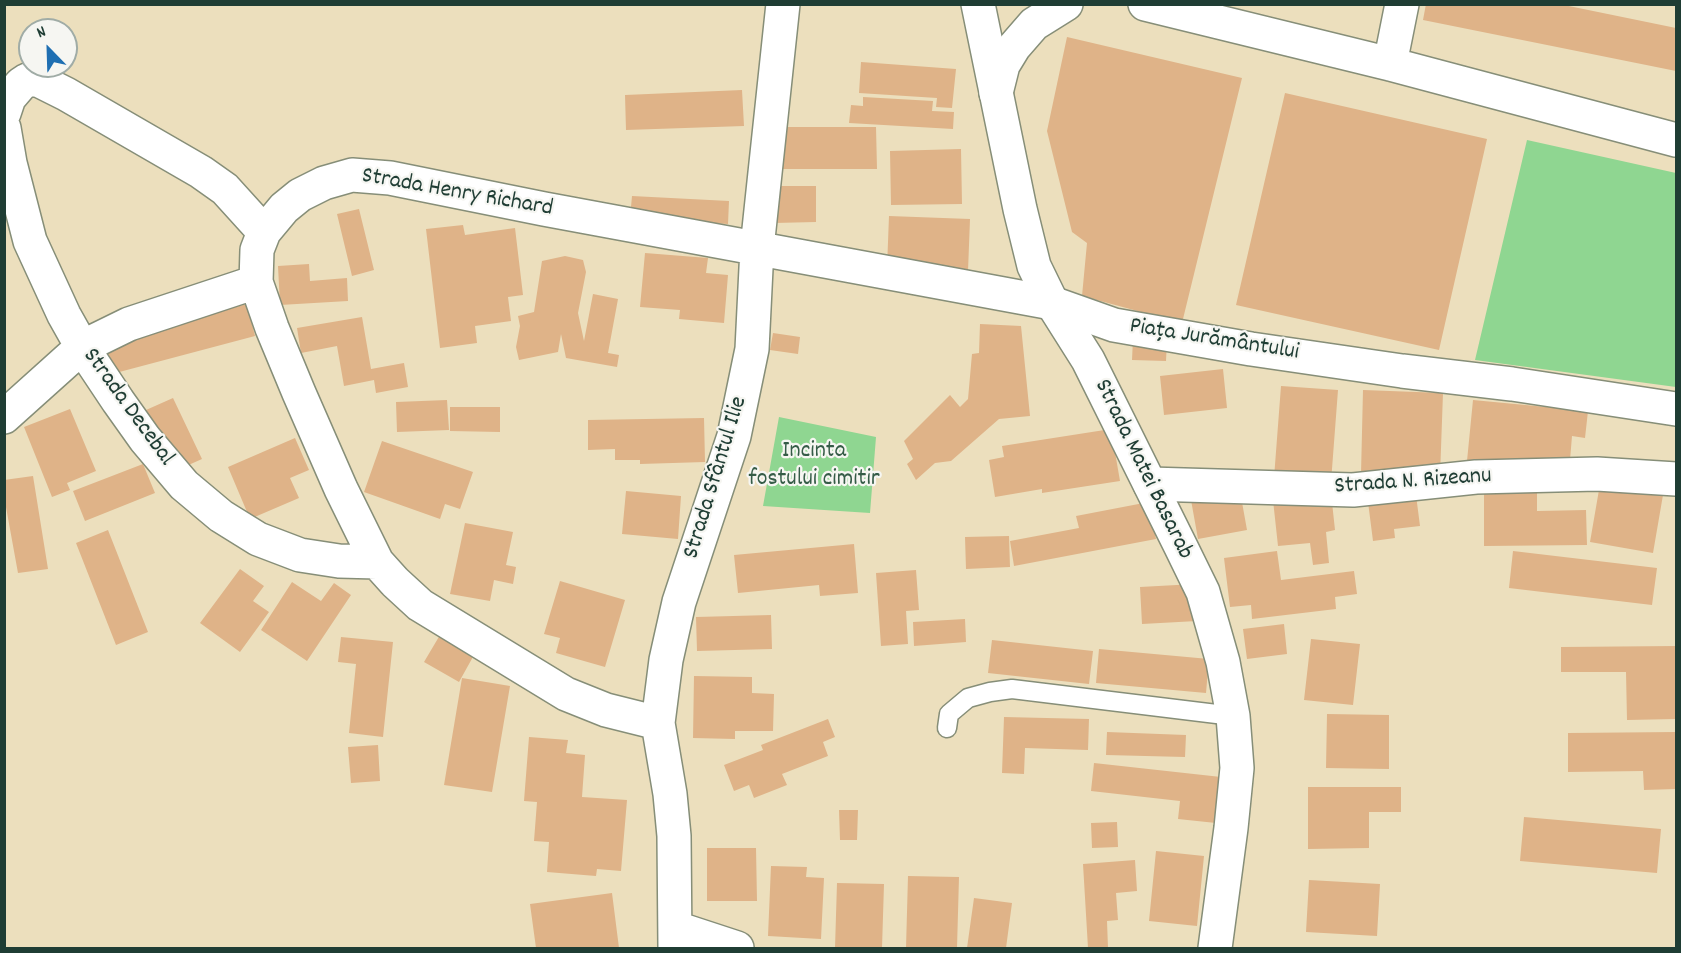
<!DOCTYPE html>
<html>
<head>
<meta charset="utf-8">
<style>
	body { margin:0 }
	#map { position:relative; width:1681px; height:953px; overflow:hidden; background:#ecdfbd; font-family:Dekko,sans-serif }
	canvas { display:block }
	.frame { position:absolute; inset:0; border:6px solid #1f3d34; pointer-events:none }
	.north { position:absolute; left:18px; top:18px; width:60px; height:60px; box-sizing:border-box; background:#f6f6f2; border:2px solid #a0aca6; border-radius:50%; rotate:337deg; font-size:16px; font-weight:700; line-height:24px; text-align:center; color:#1f3d34 }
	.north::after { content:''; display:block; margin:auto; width:21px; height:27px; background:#1f6fb2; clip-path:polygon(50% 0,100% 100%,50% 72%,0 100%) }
</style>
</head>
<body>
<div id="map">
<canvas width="1681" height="953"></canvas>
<div class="frame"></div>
<div class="north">N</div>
</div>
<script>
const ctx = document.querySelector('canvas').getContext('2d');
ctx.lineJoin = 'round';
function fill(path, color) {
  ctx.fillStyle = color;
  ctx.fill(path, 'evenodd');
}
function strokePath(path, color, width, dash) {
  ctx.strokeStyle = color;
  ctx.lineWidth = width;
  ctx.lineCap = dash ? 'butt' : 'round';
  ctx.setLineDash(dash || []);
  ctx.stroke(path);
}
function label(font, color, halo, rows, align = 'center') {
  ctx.font = font + ' Dekko,sans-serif';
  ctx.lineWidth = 4.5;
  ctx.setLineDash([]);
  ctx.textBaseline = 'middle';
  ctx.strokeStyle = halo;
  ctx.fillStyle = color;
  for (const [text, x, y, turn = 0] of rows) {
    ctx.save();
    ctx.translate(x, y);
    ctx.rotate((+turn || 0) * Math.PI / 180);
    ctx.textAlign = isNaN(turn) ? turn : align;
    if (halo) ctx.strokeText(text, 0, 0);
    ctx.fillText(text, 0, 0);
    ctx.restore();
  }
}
fill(new Path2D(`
	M1527,140L1676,173V387L1475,360Z
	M779,417L876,437L870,513L763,506Z`), '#8fd691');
fill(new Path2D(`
	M1426,4H1559L1676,28V71L1423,20Z
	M1067,37L1242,78L1182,323L1082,296L1087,243L1072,232L1047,131Z
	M861,62L956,69L952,108L936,107L937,98L859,93Z
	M742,90L744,126L626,130L625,95Z
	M1285,93L1487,139L1439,350L1236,305Z
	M863,97L933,101L932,111L954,112L953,129L849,123L851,105L863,106Z
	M781,127H876L877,169H781Z
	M961,149L962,204L891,205L890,151Z
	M773,186H816V222L774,223Z
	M632,196L729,201L728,224L630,218Z
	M359,209L374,270L352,276L337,214Z
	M889,216L970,219L968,271L887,268Z
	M463,225L465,235L515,228L523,295L508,297L511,321L475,326L477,343L440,348L426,229Z
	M645,253L708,258L706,273L728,275L724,323L679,319L680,310L640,307Z
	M565,256L583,260L586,272L578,313L584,341L593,294L618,299L608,353L619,355L617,367L566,358L561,334L558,352L519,360L516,347L520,326L518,316L534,312L542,261Z
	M309,264L310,281L347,278L348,301L280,305L278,266Z
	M247,304L255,336L108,375L99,343Z
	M362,317L371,369L404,363L408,387L376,393L374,380L344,386L337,346L301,353L297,328Z
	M980,324L1021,326L1030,416L999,419L951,461L935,463L916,480L907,464L913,459L904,441L950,395L960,407L968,399L972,354L979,353Z
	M773,333L800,337L798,354L770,350Z
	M1133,339L1167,340L1166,361L1132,360Z
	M1223,369L1227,408L1164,415L1160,376Z
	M1281,386L1338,390L1331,482L1274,478Z
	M1363,390L1443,393L1440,476L1361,474Z
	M173,398L202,459L175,471L146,410Z
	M447,400L449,430L397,432L396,402Z
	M1473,400L1588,411L1585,438L1572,436L1569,472L1467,461Z
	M450,407H500V432L450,431Z
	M70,409L96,471L67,483L70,490L52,497L24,427Z
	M704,418L705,462L640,464V460H615V449L588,450V420Z
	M1111,429L1120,481L1042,493V489L995,497L989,460L1004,457L1002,446Z
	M295,438L309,470L290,478L299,498L250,519L228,467Z
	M382,441L473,472L460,509L445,504L440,519L364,492Z
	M143,464L155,493L85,521L73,491Z
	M33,476L48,569L18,573L4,496V480Z
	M1600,484L1663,495L1653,553L1590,542Z
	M1537,488V511L1586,510L1587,545L1484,546V489Z
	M626,491L681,496L678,539L622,534Z
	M1240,491L1247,530L1198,539L1191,500Z
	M1331,493L1335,530L1326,532L1329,563L1313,565L1310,543L1278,546L1273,500Z
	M1416,495L1420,526L1394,529L1395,538L1373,541L1368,502Z
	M1149,502L1156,539L1014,566L1010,541L1079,528L1076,516Z
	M465,523L513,532L506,565L516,567L513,584L494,580L490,601L450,594Z
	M108,530L148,632L116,645L76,543Z
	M1009,536L1010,567L966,569L965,537Z
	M854,544L858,593L820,596L819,585L738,593L734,555Z
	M1277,551L1281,580L1354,571L1357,594L1335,597L1336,609L1252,619L1251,605L1230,607L1224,558Z
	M1513,551L1657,568L1652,605L1509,588Z
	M240,569L264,586L253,601L269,612L240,652L200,623Z
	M916,570L919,610L906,611L908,644L881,646L876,573Z
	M560,581L625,600L605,667L556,653L560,638L544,634Z
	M292,582L321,601L334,583L351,595L307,661L261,630Z
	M1195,584L1197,621L1142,624L1140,587Z
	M771,615L772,649L697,651L696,617Z
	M965,619L966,642L914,646L913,622Z
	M1284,624L1287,654L1247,659L1243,629Z
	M440,635L474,655L459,682L424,662Z
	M341,637L393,642L383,737L349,733L356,664L338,662Z
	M1311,639L1360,644L1353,705L1304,700Z
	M992,640L1093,651L1089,684L988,673Z
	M1676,646V719L1627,720L1626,672H1561V647Z
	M1099,649L1209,659L1206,693L1096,683Z
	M694,676L752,677V693L774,694L773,731H735V739L693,738Z
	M462,678L510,686L492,792L444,785Z
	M1327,714L1389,715V769L1326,768Z
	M1004,717L1089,719L1088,750L1025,748L1024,774L1002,773Z
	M828,719L835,737L823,742L828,756L782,774L787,785L754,798L749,785L734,791L724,765L763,750L761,745Z
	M1107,732L1186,735L1185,757L1106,755Z
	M1676,732V789L1644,790L1643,771L1568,772V733Z
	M529,737L568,740L566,753L585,755L582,797L627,800L621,871L597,869L596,876L547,872L549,842L534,841L537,802L524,801Z
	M378,745L380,781L351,783L348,747Z
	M1094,763L1221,777L1216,823L1178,819L1180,801L1091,791Z
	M1308,787H1401V812H1369V848L1308,849Z
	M839,810H858L857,840H840Z
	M1524,817L1661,829L1657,873L1520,861Z
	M1117,822L1118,847L1092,848L1091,823Z
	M707,848H756L757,901H707Z
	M1156,851L1204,856L1197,926L1149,921Z
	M1135,860L1137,891L1116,893L1118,920L1107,921L1108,948H1088L1083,864Z
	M771,866L807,867L806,877L824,878L821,939L768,936Z
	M908,876L959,877L957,948H906Z
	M1309,880L1380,884L1377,936L1306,932Z
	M837,883L884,884L882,948H835Z
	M612,893L619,948H536L530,904Z
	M974,898L1012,903L1006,948H967Z`), '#dfb388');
const lane = new Path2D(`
	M947,728L949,714L968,698L990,692L1012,689L1233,716`);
const street = new Path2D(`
	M1145,4L1390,64L1676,140
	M1390,64L1402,4
	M996,93L1003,65L1014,47L1034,24L1066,4
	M4,113L9,98L21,84L27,80H38L66,94L201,172L225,189L264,232
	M4,128L10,163L30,241L64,315L82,347L118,401L145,439L184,485L221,516L258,539L300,555L339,561L377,562
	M4,417L82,347L129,324L256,282
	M1150,484L1353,490L1476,477L1597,474L1676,479
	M658,723L606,710L566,694L420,605L395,582L377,562L341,489L299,393L272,328L256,282L257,250L264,232L284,208L300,195L324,183L352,175L390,178L544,209L1052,303L1114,325L1251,349L1402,371L1512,384L1676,409
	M676,928L737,948
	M675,948L674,836L670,794L658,723L666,660L679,602L734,436L752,349L757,248L783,4`);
const secondary = new Path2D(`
	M978,4L1020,209L1034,266L1052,303L1088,360L1181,547L1203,592L1223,662L1233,716L1237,768L1231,828L1215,948`);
strokePath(lane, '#868e78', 21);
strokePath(street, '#868e78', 36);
strokePath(secondary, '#868e78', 36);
strokePath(lane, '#fff', 18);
strokePath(street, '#fff', 33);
strokePath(secondary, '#fff', 33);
label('24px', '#1f3d34', '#f6f6f2', [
	["Strada Henry Richard",457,194,10],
	["Piața Jurământului",1214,341,9],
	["Strada Decebal",127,408,54],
	["Strada Matei Basarab",1142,470,64],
	["Strada Sfântul Ilie",717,478,-73],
	["Strada N. Rizeanu",1413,483,-4]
]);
label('24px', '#355c47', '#f6f6f2', [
	["Incinta",814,453],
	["fostului cimitir",814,481]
]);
</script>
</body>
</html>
